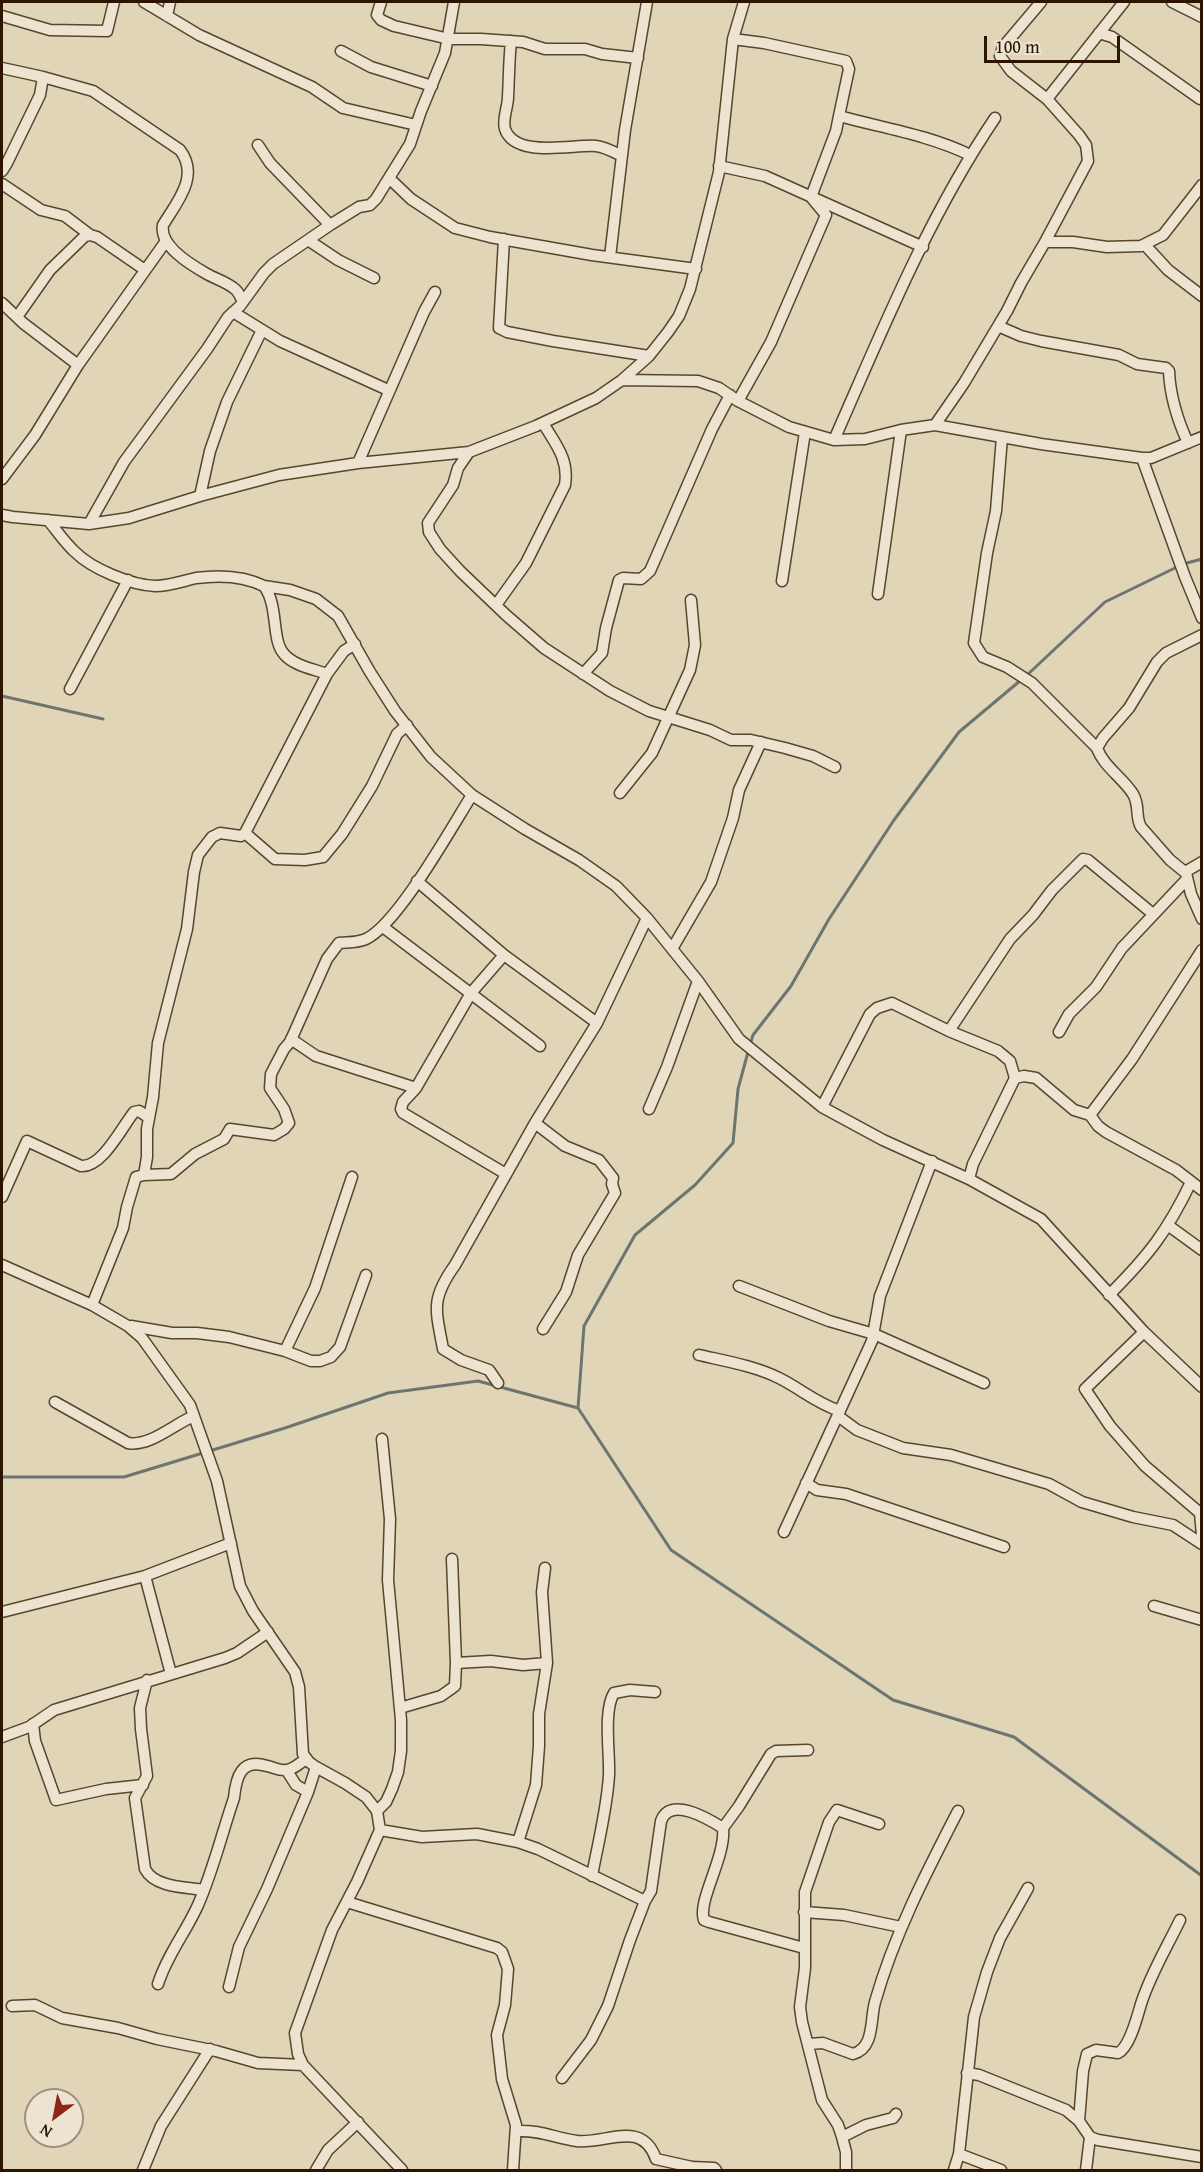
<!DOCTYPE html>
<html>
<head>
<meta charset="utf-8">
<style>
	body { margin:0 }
	#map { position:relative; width:1203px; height:2172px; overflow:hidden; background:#e1d5b8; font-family:"Gentium Book Plus",serif }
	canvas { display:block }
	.frame { position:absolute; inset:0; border:3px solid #2c1400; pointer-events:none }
	.north { position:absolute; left:24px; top:2088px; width:60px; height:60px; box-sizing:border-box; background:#ece4d1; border:2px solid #9f917d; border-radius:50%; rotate:212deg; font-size:16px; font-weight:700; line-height:24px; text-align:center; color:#2c1400 }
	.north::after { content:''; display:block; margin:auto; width:21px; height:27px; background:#8f2418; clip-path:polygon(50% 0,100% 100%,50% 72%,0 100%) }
	.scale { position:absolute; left:984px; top:36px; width:136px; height:27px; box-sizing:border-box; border:3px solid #2c1400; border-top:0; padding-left:8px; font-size:18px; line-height:21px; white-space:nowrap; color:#2c1400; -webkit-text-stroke:4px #ece4d1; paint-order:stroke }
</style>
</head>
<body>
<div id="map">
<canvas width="1203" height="2172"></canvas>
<div class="frame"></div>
<div class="north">N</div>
<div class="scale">100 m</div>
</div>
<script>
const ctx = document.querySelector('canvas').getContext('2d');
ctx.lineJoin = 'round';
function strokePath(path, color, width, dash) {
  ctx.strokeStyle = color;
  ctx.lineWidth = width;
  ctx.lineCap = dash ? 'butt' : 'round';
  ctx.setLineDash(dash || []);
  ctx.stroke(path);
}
strokePath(new Path2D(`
	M1183,564L1202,559
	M1026,676L1105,602L1177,567
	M2,696L103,719
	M750,1045L753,1035L791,986L829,919L894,820L959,732L1021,680
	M578,1408L584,1326L635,1235L695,1185L733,1143L738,1089L748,1052
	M2,1477H124L285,1428L388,1393L478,1381L578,1408L671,1550L893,1700L1014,1737L1202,1876`), '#6d756f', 3);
const minor = new Path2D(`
	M144,2L199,35L312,87L343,108L416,125
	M381,2L377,15L381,20L394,26L449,39H481L523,42L545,49H585L602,54L638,58
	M1172,2L1202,17
	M2,16L50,30L107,31L114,2
	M167,16L170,2
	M1099,33L1112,37L1200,99
	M733,39L764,43L846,61L849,69L839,116C883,128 929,135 970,155
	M511,41C509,60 509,78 508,97C508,107 502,119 505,129C515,159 574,144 596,146C605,147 614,152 622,156
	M341,51L371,67L432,86
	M2,68L43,77L93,91L180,150C200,176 177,202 163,225C159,246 191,265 207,274C216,279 229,283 236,290C239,293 241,298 243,302
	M1047,99L1124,2
	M258,145L270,163L330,225
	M719,166L765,176L923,247
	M2,171L7,163L40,95L43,77
	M389,178L411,199L455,228L490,237L592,255L696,269
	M2,184L41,210L65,216L90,235
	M811,197L836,131L839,116
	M504,239L499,328L507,332L553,341L649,356
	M308,240L338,260L374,278
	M1045,242H1073L1107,247L1141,246L1163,235L1202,185
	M1145,245L1168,270L1202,296
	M610,257L625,130L647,2
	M2,303L23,323L78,365
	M233,312L280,341L388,390
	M17,317L50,270L85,236L90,235L97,237L145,270
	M998,326L1021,336L1041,341L1119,355L1137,364L1166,368L1169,371C1170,396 1177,419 1188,443
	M622,380L698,381L719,388L738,401L789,427L834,440L865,439L901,430L935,425L1041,444L1142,458H1151L1202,437
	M738,401L771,342L826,215L811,197
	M935,425L964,383L1007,311L1021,283L1045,242L1088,161L1086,145L1079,135L1047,99L1011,71L1000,56L1003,47L1041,2
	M1002,437L996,511L987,553L974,643L983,657L1007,667L1032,683L1097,748
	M834,440C882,331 928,217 995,118
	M469,452L458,468L453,485L428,523L429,532L440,549L460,571L506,615L544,648L610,691L649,711L710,730L731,740H751L785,748L813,756L835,767
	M1142,458L1185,577L1202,618
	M358,463L424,312L435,292
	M2,479L35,435L78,365L166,241
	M200,496L210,451L227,402L262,330
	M2,515L13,517L89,524L129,518L200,496L279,475L358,463L469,452L536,426L596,398L622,380L649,356L668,332L679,316L690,289L719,172L733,39L744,2
	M48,520C57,531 65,543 75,552C92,569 131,585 155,586C169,586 183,581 196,578C218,575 244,576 264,586C279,606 271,640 284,654C294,666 314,669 327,674
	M89,524L124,462L207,349L228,317L240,306L264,273L273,264L330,225L359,207L370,205L376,199L410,144L421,111L445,53L454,2
	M782,581L805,432
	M264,586L290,590L316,599L338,616L370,672L395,711L431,757L472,795L525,829L579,860L616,886L647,918L698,981L739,1039L822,1107L883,1140L969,1179L1041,1219L1144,1332L1202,1387
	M878,594L901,430
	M496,605L526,563L565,485C569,459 556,445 543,423
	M1202,635L1166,653L1157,662L1129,708L1103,738L1097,748C1103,766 1123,778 1133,794C1140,805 1135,817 1141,827L1170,860L1186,873L1191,894L1202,919
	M583,674L602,653L606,628L619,580L623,578L641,579L650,571L712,429L730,395
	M70,689L128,580
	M620,793L652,753L690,670L695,645L691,600
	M245,833L275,859L305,860L323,857L342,834L372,786L397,734L407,725
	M1185,872L1202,862
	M417,881L504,955L597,1023
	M383,927L540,1046
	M672,949L711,882L733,818L739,790L761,742
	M504,955L471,993L416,1088L403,1102L401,1109L403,1113L506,1174
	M949,1031L1010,939L1033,915L1052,890L1083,859L1088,860L1153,914
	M1059,1032L1069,1014L1096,987L1122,948L1187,879
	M291,1039L316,1056L416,1088
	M1015,1078L1024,1076L1036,1078L1074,1110L1090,1115L1098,1126L1106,1132L1176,1170L1202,1190
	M822,1107L870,1014L877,1008L892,1003L949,1031L998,1051L1010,1061L1015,1078L973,1164L969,1179
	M649,1109L667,1067L698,981
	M1090,1115L1132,1059L1202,950
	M535,1123L565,1146L599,1160L613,1178L612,1184L615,1193L578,1255L566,1292L543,1329
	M144,1175L171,1174L195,1154L224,1139L230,1129L274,1135L284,1129L289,1123L284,1109L270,1088L271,1074L284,1049L290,1042L327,959L339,943C348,942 357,943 366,939C398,924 451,828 472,795
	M2,1197L27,1141L81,1166C102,1168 122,1127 134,1112L139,1111L148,1117
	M1169,1226L1202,1250
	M2,1265L92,1305L128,1326L142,1338L190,1405L217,1481L240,1586L253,1611L295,1672L299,1687L303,1754L309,1762L316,1767L345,1783L366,1797L377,1811L380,1830L357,1882L332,1930L295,2033L298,2054L303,2065L402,2170
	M739,1286L829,1321L874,1334L984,1383
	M1109,1295C1148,1256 1167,1232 1191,1182
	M92,1305L123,1228L127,1207L136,1177L144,1175L147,1157V1129L153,1097L158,1043L187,929L194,872L198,855L212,837L220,833L241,836L245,833L327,674L344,651L355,644
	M131,1326L172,1333H197L229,1337L285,1351L311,1361H320L331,1357L340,1347L366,1275
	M1144,1332L1085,1389L1110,1426L1145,1466L1200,1513L1202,1535
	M285,1351L315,1288L352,1177
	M699,1355C725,1361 755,1366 779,1378C801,1389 816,1403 840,1411
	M498,1383L489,1370L461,1360L443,1349C436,1310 430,1300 455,1265L535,1123L597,1023L647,918
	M55,1402L128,1443C150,1447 174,1424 194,1416
	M838,1416L857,1430L903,1448L951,1455L1049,1484L1082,1502L1133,1517L1173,1525L1202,1544
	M806,1483L817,1490L846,1494L1004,1547
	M784,1532L872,1341L880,1296L932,1161
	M452,1559L456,1663
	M145,1576L171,1674
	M1154,1606L1202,1620
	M2,1612L145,1576L231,1543
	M147,1680L140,1708L141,1729L147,1776L135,1798L145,1869C155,1888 186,1887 204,1890
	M400,1708L441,1696L455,1686L456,1663L491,1661L523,1665L547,1663L542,1592L545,1568
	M33,1724L35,1741L56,1800L106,1789L143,1785
	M2,1737L29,1727L54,1710L225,1658L237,1653L268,1632
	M287,1771L296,1785L308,1792
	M377,1811L386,1802L392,1789L398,1772L401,1751V1720L388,1580L390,1519L382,1439
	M380,1830L422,1837L477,1834L518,1842L538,1849L645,1901
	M518,1842L536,1785L539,1746V1714L547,1663
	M592,1876C598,1843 607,1809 609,1775C610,1753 603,1711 614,1693L630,1690L655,1692
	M347,1902L497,1948L502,1952L508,1969L505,2005L497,2035L502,2079L516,2125L513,2170
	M804,1912L844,1915L901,1927
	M804,1948L709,1922L704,1920C697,1901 726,1857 723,1828L739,1806L771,1754L776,1751L808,1750
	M158,1984C167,1955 186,1932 198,1905C213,1871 222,1833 234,1798C236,1777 241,1758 267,1766C273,1767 279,1771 286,1770C293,1770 300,1763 306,1759
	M229,1987L239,1947L267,1889L308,1792L316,1767
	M12,2006L35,2005L62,2018L118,2028L157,2039L216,2051L258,2063L303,2065
	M808,2044L823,2043L853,2054C875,2048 870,2019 875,2002C894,1935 926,1873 958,1811
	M967,2073L979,2075L1066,2110L1079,2121L1090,2137L1098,2140L1202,2157
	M562,2078L591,2040L608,2006L630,1940L645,1901L651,1891L661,1821C670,1796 707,1818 723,1828
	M1079,2121L1083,2071L1087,2054L1096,2050L1118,2053C1130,2047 1137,2017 1141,2004C1150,1975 1167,1947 1180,1920
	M517,2131C541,2130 555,2138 577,2141C607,2144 642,2119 656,2159L692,2167L714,2168L716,2170
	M842,2137L866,2125L893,2118L896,2114
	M959,2154L1001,2170
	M143,2170L161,2126L210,2049
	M316,2170L328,2150L358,2122
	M846,2170V2152L842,2137L838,2125L822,2100L802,2022L800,2007L805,1968V1892L829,1822L837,1810L879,1824
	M954,2170L959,2154L974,2017L987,1972L1000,1938L1028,1888
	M1086,2170L1090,2137`);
strokePath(minor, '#59442e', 13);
strokePath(minor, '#ece4d1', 10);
</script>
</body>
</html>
